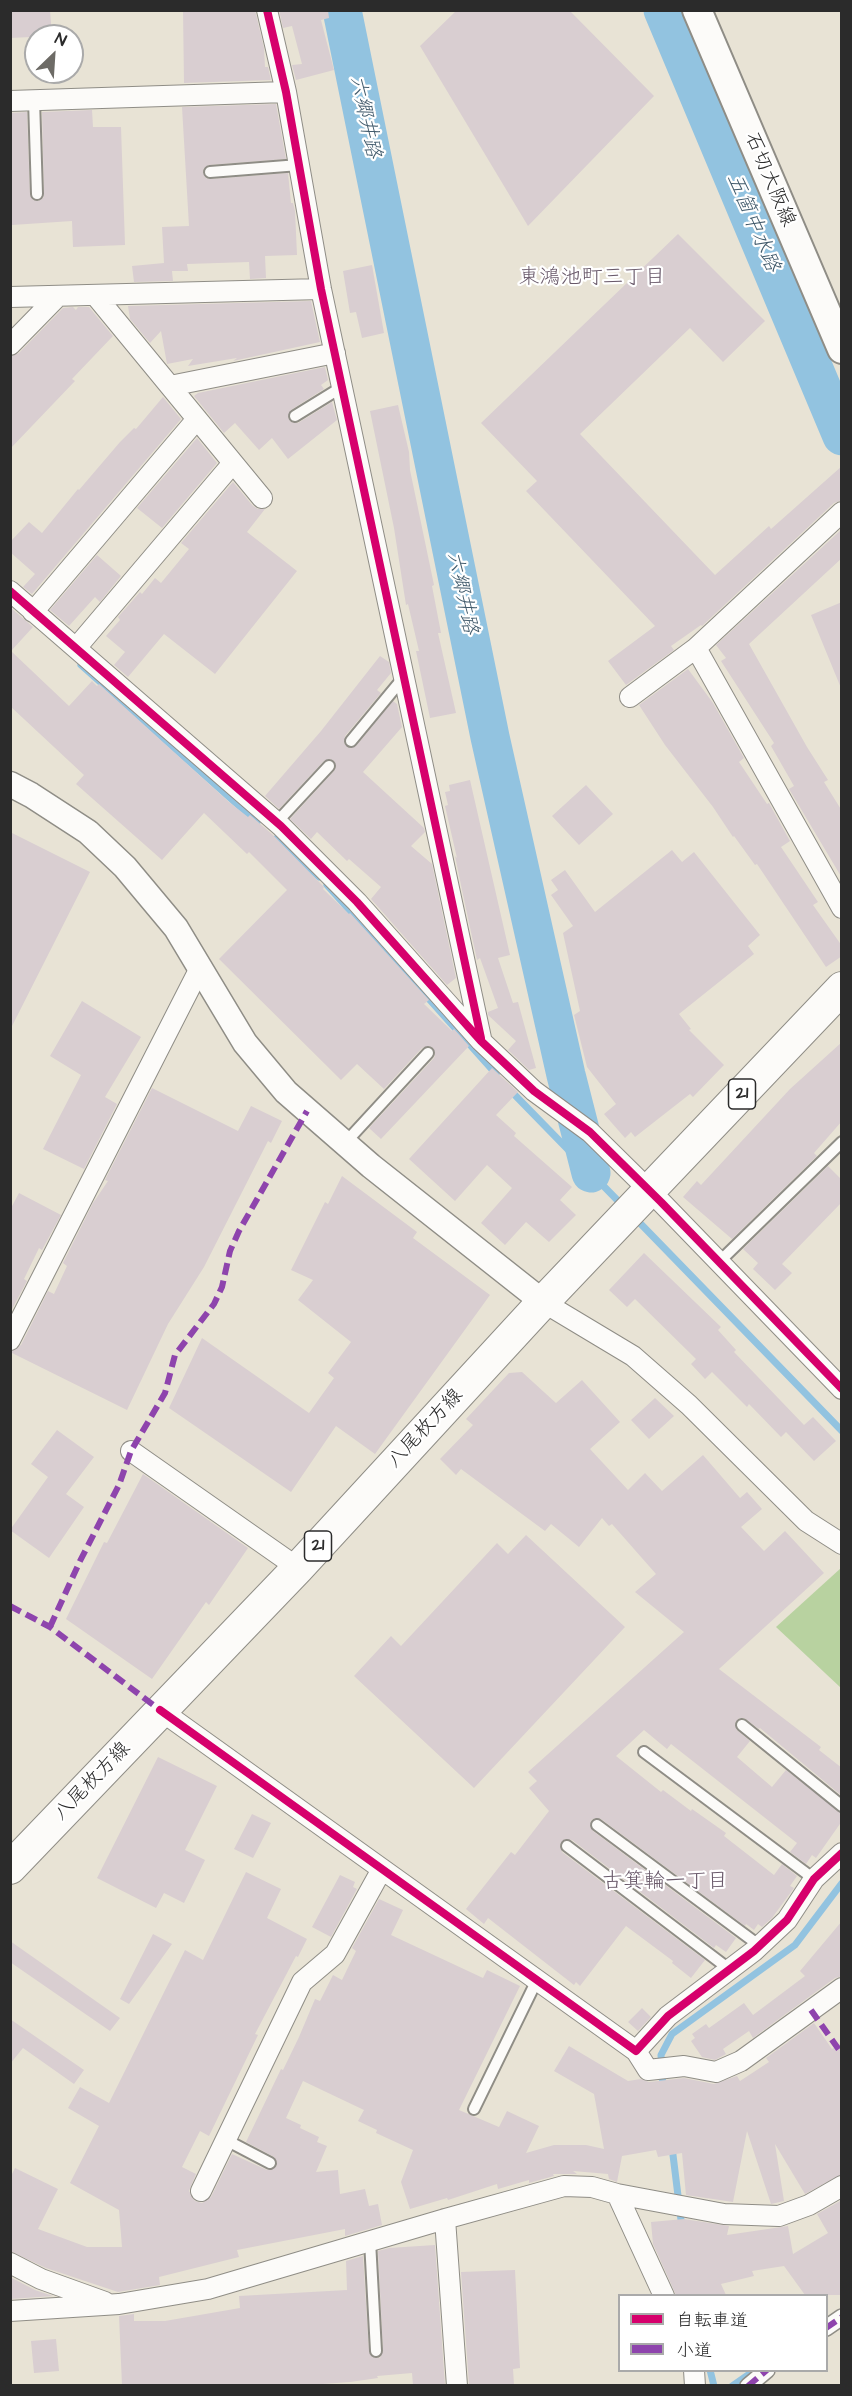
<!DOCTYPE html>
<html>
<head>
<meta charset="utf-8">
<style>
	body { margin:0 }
	#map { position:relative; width:852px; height:2396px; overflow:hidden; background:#e8e3d5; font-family:"Architects Daughter","Klee One",sans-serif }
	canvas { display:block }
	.frame { position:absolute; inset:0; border:12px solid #2b2b2b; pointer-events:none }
	.legend { position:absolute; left:618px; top:2294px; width:210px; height:78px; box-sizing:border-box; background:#fff; border:2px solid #aaa; margin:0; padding:8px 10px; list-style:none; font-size:18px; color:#2b2b2b }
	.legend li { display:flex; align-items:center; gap:12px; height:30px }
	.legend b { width:30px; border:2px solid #aaa }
	.north { position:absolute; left:24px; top:24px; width:60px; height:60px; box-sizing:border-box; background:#fff; border:2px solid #aaa; border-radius:50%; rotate:25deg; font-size:16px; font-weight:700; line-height:24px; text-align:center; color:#2b2b2b }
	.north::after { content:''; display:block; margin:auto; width:21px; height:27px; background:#6d6b66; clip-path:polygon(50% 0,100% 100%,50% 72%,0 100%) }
</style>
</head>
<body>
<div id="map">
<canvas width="852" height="2396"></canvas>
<div class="frame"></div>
<ul class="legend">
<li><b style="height:8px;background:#d6006c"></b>自転車道</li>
<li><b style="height:8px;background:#8e44ad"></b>小道</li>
</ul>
<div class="north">N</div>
</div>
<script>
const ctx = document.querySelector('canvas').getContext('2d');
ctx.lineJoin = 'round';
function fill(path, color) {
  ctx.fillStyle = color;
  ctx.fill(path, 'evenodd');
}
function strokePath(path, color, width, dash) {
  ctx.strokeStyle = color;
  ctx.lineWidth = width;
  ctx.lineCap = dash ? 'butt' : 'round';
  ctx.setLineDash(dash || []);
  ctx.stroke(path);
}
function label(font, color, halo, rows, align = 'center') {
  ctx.font = font + ' "Architects Daughter","Klee One",sans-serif';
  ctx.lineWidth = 4.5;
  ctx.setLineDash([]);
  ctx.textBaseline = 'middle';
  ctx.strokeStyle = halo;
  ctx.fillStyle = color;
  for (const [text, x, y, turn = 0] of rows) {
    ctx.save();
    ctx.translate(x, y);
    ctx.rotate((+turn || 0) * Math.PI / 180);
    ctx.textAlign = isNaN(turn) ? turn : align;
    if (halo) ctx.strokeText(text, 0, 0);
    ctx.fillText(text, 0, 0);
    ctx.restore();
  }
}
fill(new Path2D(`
	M841,1568V1688L776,1627Z`), '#b8d2a0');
strokePath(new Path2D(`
	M81,665L257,822
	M276,839L319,877
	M327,885L496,1074
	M509,1089L623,1206
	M635,1218L842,1431
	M663,2088L661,2055L672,2034L795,1945L842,1883
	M672,2147L682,2228
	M710,2370L714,2386
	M732,2386L755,2370`), '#92c3e0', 7);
strokePath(new Path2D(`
	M342,10L490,737L566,1075L591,1173
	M663,10L842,436`), '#92c3e0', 39);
fill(new Path2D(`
	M10,10H50L52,36L10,38Z
	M183,10H255L264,48L265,67H268L271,80L184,83Z
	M279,10H328L329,18L321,20L334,70L296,80L292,65L302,64L292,26L283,28Z
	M457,10H569L654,96L528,226L420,46Z
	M276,104L286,159L209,165L204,168L203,173L206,178L211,179L288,173L291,203H293L295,211L297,255L265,256L266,278L250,279L249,262L187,264L188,271H172L173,281L134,282L132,266L164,263L162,227L189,226L182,107Z
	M92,110L93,127H121L125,245L73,247L72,221L12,225L10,113L27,112L30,194L33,200L38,201L43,198L44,194L42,112Z
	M678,234L765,321L723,362L690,328L580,434L715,575L769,526L771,529L842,466V500L834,503L702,626L701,625L671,646L674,650L626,685L608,661L655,626L526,491L537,481L481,423Z
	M372,265L384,333L362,338L356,312L350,313L343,271Z
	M311,301L320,342L233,361L237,358L188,366L193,359L167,364L161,331L150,343L130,319L128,306Z
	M73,307L76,310L78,307H89L113,336L72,379L75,381L10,449V357L19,353L63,308Z
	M325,367L328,380L321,385L324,389L291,410L288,417L291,422L298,423L332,402L337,420L288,459L272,438L259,450L235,423L224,433L194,396L198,393Z
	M163,397L181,419L32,594L23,587L35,574L10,552V542L29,522L42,533L78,489L79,490L120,442L134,428L136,429Z
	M398,405L409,452L410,470L434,585L432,586L441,633H438L456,713L430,718L416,651H419L408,604L406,605L394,528L370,411Z
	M197,438L217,463L162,528L137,508Z
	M233,482L253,506L258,509H265L247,532L297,571L215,674L164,634L128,677L114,665L125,652L106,636L120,620L118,617L140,592L142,594L155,578L161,583L189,549L181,543Z
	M842,529V558L749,644L807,747L828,780L824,782L842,811V878L789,789L794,786L771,746L774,743L721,661L726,658L716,645Z
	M97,555L121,576L100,602L95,597L69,626L50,610Z
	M842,602V688H841L811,615Z
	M10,607L33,627L11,651L69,706L92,681L97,686L99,684L229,802L248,817L250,815L273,835L324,887L323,889L349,914L350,913L429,1000L424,1004L452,1031L454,1029L469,1046L381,1139L369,1128L434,1058L435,1054L433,1048L429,1046L422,1048L384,1089L357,1064L341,1080L219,959L287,890L249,852L247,854L204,813L162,860L76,784L84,775L10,706Z
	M380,656L389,662L391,673L377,690L381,693L345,736L344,743L349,748L356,746L393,701L397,704L402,727L363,772L424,828L425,832L411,846L432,864L456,978L447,985L371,899L381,887L349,859L347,861L317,832L311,839L290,819L334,771L336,767L334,761L330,759L324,761L279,809L265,796L321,731Z
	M688,669L713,703L744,758L739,762L767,804L769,803L790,841L781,847L818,902L813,905L842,946V956L826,967L757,864L755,865L734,836L733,837L713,807L665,745L639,705Z
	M470,780L510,955L498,958L513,1003L518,1002L536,1068L529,1070L508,1050L516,1041L488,1015V1012L498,1008L480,958L477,960L462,890L455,856L457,858L445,806L448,805L445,792L450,791L449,785Z
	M586,785L613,814L579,845L552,816Z
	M10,832L90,872L10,1030Z
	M672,850L682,862L694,852L760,935L748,946L754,954L679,1014L691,1029L689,1030L724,1065L693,1097L690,1094L635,1137L631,1132L625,1138L604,1114L616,1104L587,1067L574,1015L580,1011L563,933L573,926L551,895L558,890L551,880L565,870L595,912Z
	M82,1001L141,1037L105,1097L117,1104L84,1169L43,1149L81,1075L50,1056Z
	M842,1042V1121L814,1153L817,1156L732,1239L683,1197L697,1181L701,1185L790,1089Z
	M492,1068L518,1092L496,1115L516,1133L514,1136L572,1187L560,1200L576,1215L549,1242L526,1222L505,1245L481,1223L512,1188L487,1165L455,1201L409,1159Z
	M152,1088L238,1131L251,1106L282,1121L271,1143L268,1141L204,1267L168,1324L127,1410L10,1352L21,1345L48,1291L54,1294L67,1266L63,1263L93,1203L108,1181L105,1180Z
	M828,1166L842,1180V1202L782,1264L792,1273L775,1290L753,1269L758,1263L743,1249Z
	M342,1176L417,1232L413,1238L490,1295L375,1454L336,1426L291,1492L169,1408L202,1338L309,1413L334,1378L328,1373L351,1342L298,1300L313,1280L291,1270L325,1202L328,1204Z
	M19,1193L61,1215L42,1250L39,1248L24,1279L27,1281L10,1313V1210Z
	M644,1253L721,1327L718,1330L736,1350L734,1352L804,1425L813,1417L836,1441L814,1461L786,1432L781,1437L749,1404L747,1407L712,1372L705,1379L691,1364L696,1359L635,1299L627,1307L609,1290Z
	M522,1372L556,1403L582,1380L620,1422L590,1449L628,1490L645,1473L662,1491L703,1455L740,1498L747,1492L762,1509L741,1527L764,1551L785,1531L824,1573L719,1669L821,1747L819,1750L842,1768V1796L760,1728L759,1729L744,1718H739L735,1723L737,1730L750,1741L737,1757L772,1787L786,1770L842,1813V1821L816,1858L812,1855L806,1864L790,1852L797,1843L671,1744L667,1749L644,1730L616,1756L661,1792L663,1790L691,1811L692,1809L726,1833L724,1836L774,1875L782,1864L797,1876L790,1886L794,1888L772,1918L762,1927L758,1924L754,1930L746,1924L745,1926L601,1819L597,1818L591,1820L590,1825L593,1831L736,1938L726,1952L716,1945L714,1948L572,1840L565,1839L560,1844L562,1852L705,1960L691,1978L672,1963L673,1961L626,1926L580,1986L576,1982L574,1985L488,1918L484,1924L466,1909L511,1852L515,1855L549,1811L529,1788L537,1781L528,1772L684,1632L635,1592L656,1574L612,1524L609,1526L602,1518L579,1547L551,1524L545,1531L461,1469L456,1475L440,1459L473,1425L466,1419L509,1373Z
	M655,1398L674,1416L649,1439L631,1420Z
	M57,1430L94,1457L66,1494L84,1507L49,1558L10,1530L48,1477L31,1464Z
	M143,1474L248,1548L209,1605L206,1602L152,1679L66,1619L104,1542L107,1543Z
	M526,1535L625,1627L474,1788L354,1676L391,1636L401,1646L497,1543L508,1554Z
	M158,1757L217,1786L185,1850L205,1860L184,1903L164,1893L156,1908L97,1878Z
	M252,1814L271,1823L253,1858L234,1849Z
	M246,1872L281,1889L267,1918L307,1939L298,1957L296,1956L255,2034L258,2035L209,2136L200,2131L182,2167L196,2174L189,2191L195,2201L202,2203L211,2197L232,2154L267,2170L276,2167L277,2162L274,2157L246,2142L281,2069L283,2070L299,2037L315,1999L320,2001L333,1975L342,1980L356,1951L352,1948L379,1899L403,1910L391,1935L483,1978L487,1970L520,1986L459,2110L499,2127L507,2111L539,2126L526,2153L554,2145H586L604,2149L594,2094L554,2071L569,2046L628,2081L641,2079L649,2082L684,2078L714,2084L737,2076L740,2081L769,2062L766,2058L814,2023L832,2049L842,2043V2174L805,2194L775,2144L784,2201L771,2204L747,2131L733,2202L686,2195L682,2153L658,2157L656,2150L622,2156L617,2182L609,2179L608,2174L573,2171L577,2174H553L554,2176L529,2183V2180L498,2189L497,2184L448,2200L447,2198L410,2209L401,2182L413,2150L376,2133L377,2130L358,2121L364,2110L303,2081L286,2118L301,2125L300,2128L319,2137L317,2142L327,2146L316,2172L338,2170L340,2194L365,2189L369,2206L378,2204L382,2225L345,2236V2229L237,2250L239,2257L159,2277L160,2285L118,2292L46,2268L10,2251V2178L15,2168L58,2189L38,2229L87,2247H122L119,2210L70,2183L99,2126L68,2108L80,2087L109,2103L185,1950L203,1960Z
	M340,1875L355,1882L353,1887L357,1889L331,1937L312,1927Z
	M842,1921V1976L835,1978L753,2038L749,2031L723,2049L726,2054L715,2060L702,2057L691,2041L695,2038L692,2034L706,2024L709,2028L744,2003L753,2015L805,1976L800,1971Z
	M153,1934L172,1944L129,2004L120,1999Z
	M10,1941L120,2018L110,2031L10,1962Z
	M642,2008L651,2017L638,2031L628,2022Z
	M10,2019L84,2070L74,2084L23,2048L10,2064Z
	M842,2200V2295H805L784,2266L752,2271L754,2276L721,2284L726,2295H676L653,2244L651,2222L684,2219L729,2226L727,2235L788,2226L793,2254L828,2233L817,2214Z
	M435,2245L445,2385H413L412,2373L377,2376L378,2378L350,2382L309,2385H122L119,2316L134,2314V2321H165L240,2308L239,2296L347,2290L346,2261L363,2256L369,2351L372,2357L380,2358L383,2351L378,2251L389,2248Z
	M515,2270L520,2368L513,2369L514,2385H469L461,2272Z
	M10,2277L35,2290L53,2296L10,2299Z
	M56,2339L59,2371L34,2373L31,2341Z`), '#d9ced1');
const service = new Path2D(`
	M34,100L37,194
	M210,172L299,165
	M295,416L342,387
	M351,741L404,677
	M277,822L329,766
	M345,1143L428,1053
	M719,1262L842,1142
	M742,1725L842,1806
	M644,1752L814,1879
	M597,1825L760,1946
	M567,1846L729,1969
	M474,2109L537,1980
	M226,2140L270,2163
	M370,2241L376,2351`);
const pedestrian = new Path2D(`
	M826,2328L842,2317
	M748,2386L767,2370`);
const minor = new Path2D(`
	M267,10L286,92L321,289L481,1038
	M10,101L286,92
	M95,295L262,498
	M10,297L321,289
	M10,345L58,296
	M170,386L335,353
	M10,591L281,826L357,902L481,1041L534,1091L590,1132L661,1202L842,1389
	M33,612L197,419
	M76,648L233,463
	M696,648L842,908
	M630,697L696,648L842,512
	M543,1302L633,1356L689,1405L806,1521L842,1544
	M10,1340L200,968
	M131,1451L298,1568
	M160,1710L636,2051L668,2016L754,1951L787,1920L814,1879L842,1853
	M636,2051L648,2070L684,2066L716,2072L741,2061L842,1988
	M201,2191L302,1982L335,1954L382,1869
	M617,2194L664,2296
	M445,2219L457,2386
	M10,2263L41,2279L105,2302
	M10,2311L119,2304L208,2289L445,2219L564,2186L592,2187L617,2194L724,2214L779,2216L809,2205L842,2186
	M694,2370L695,2386`);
const tertiary = new Path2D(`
	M10,784L31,795L88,832L125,867L176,928L245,1043L286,1092L371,1166L543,1302`);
const secondary = new Path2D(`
	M697,10L842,349`);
const primary = new Path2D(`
	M10,1868L298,1568L543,1302L842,988`);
strokePath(service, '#8f8d86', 14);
strokePath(pedestrian, '#8f8d86', 18);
strokePath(minor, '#8f8d86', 22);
strokePath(tertiary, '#8f8d86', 27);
strokePath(secondary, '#8f8d86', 32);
strokePath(primary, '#8f8d86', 34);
strokePath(service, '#fcfbf9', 10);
strokePath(pedestrian, '#fcfbf9', 15);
strokePath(minor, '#fcfbf9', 20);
strokePath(tertiary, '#fcfbf9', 24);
strokePath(secondary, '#fcfbf9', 28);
strokePath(primary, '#fcfbf9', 32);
strokePath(new Path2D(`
	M10,1606L50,1627L160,1710
	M50,1627L80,1561L119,1485L131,1451L165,1393L175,1355L214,1304L222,1287L230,1251L239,1231L307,1111
	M811,2010L842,2054
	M826,2328L842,2317
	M748,2386L767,2370`), '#8e44ad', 6, [12, 6]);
strokePath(new Path2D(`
	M267,10L286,92L321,289L481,1038
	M10,591L281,826L357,902L481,1041L534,1091L590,1132L661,1202L842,1389
	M160,1710L636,2051L668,2016L754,1951L787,1920L814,1879L842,1853`), '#d6006c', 8);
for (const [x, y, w] of [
	[742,1094,27],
	[318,1546,27]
]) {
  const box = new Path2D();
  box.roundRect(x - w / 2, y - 15, w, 30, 4.5);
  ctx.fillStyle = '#fff';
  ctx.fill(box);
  strokePath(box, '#2b2b2b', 1.5);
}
label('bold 18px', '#2b2b2b', null, [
	["21",742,1094],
	["21",318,1546]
]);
label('20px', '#2b2b2b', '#fff', [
	["石切大阪線",769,180,67],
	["八尾枚方線",426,1429,-47],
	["八尾枚方線",93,1782,-46]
]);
label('italic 21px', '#425b6c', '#fff', [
	["六郷井路",364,117,78],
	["五箇中水路",752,223,67],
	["六郷井路",461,593,78]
]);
label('21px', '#685869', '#fff', [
	["東鴻池町三丁目",592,279],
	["古箕輪一丁目",665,1883]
]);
</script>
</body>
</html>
